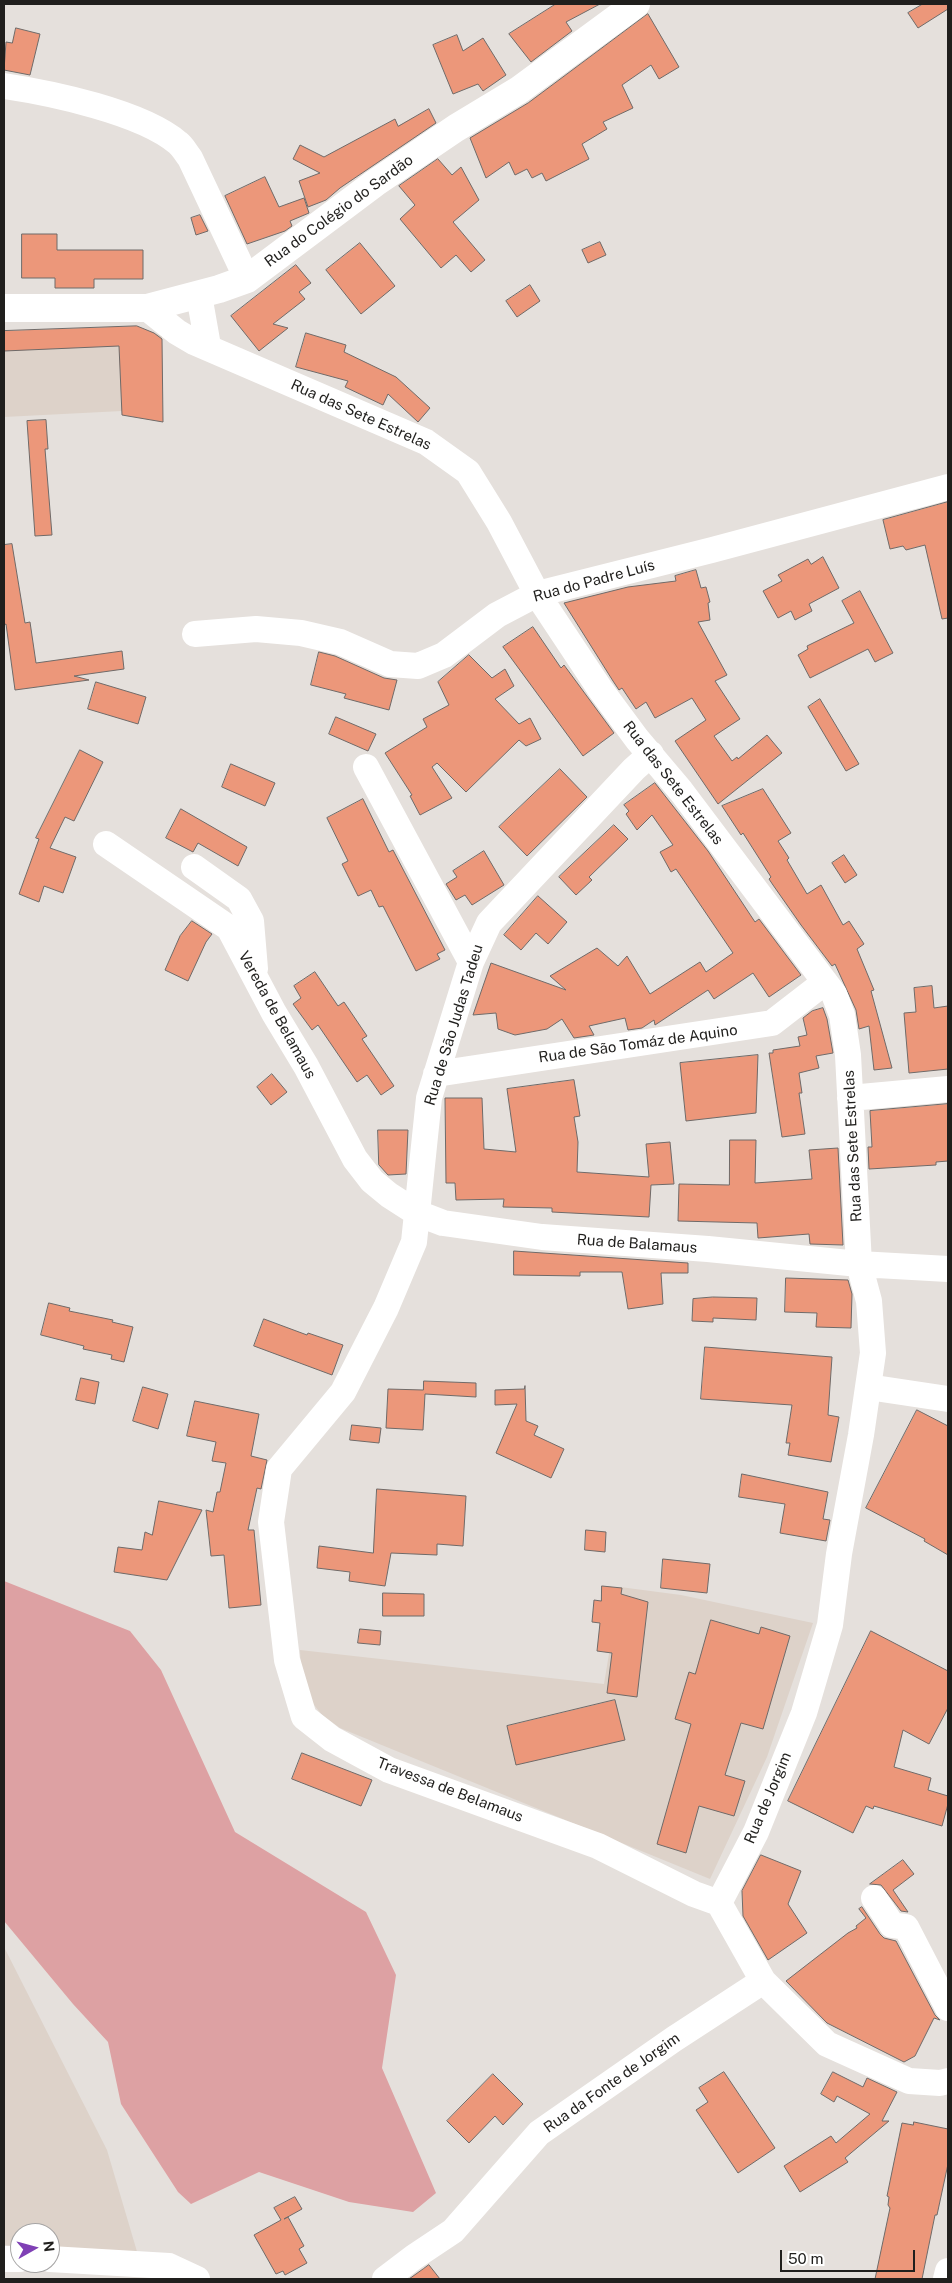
<!DOCTYPE html>
<html>
<head>
<meta charset="utf-8">
<style>
	body { margin:0 }
	#map { position:relative; width:952px; height:2283px; overflow:hidden; background:#e5e0dc; font-family:"Public Sans",sans-serif }
	canvas { display:block }
	.frame { position:absolute; inset:0; border:5px solid #201f1d; pointer-events:none }
	.north { position:absolute; left:10px; top:2223px; width:50px; height:50px; box-sizing:border-box; background:#fff; border:1px solid #a6a5a5; border-radius:50%; rotate:83deg; font-size:14px; font-weight:700; line-height:20px; text-align:center; color:#201f1d }
	.north::after { content:''; display:block; margin:auto; width:18px; height:22px; background:#7f40b5; clip-path:polygon(50% 0,100% 100%,50% 72%,0 100%) }
	.scale { position:absolute; left:780px; top:2250px; width:135px; height:22px; box-sizing:border-box; border:2px solid #201f1d; border-top:0; padding-left:6px; font-size:15px; line-height:18px; white-space:nowrap; color:#201f1d; -webkit-text-stroke:4px #fff; paint-order:stroke }
</style>
</head>
<body>
<div id="map">
<canvas width="952" height="2283"></canvas>
<div class="frame"></div>
<div class="north">N</div>
<div class="scale">50 m</div>
</div>
<script>
const ctx = document.querySelector('canvas').getContext('2d');
ctx.lineJoin = 'round';
function fill(path, color) {
  ctx.fillStyle = color;
  ctx.fill(path, 'evenodd');
}
function strokePath(path, color, width, dash) {
  ctx.strokeStyle = color;
  ctx.lineWidth = width;
  ctx.lineCap = dash ? 'butt' : 'round';
  ctx.setLineDash(dash || []);
  ctx.stroke(path);
}
function label(font, color, halo, rows, align = 'center') {
  ctx.font = font + ' "Public Sans",sans-serif';
  ctx.lineWidth = 5;
  ctx.setLineDash([]);
  ctx.textBaseline = 'middle';
  ctx.strokeStyle = halo;
  ctx.fillStyle = color;
  for (const [text, x, y, turn = 0] of rows) {
    ctx.save();
    ctx.translate(x, y);
    ctx.rotate((+turn || 0) * Math.PI / 180);
    ctx.textAlign = isNaN(turn) ? turn : align;
    if (halo) ctx.strokeText(text, 0, 0);
    ctx.fillText(text, 0, 0);
    ctx.restore();
  }
}
fill(new Path2D(`
	M137,326L162,336L163,422L122,415V411L4,417V331Z
	M620,1587L681,1595L813,1623L767,1757L710,1879L340,1728L322,1715L307,1696L301,1671L300,1650L604,1684Z
	M4,1947L107,2150L138,2255L50,2249V2233H20V2246L4,2245Z`), '#ddd2c9');
fill(new Path2D(`
	M4,1581L130,1631L161,1670L235,1832L366,1912L396,1975L382,2068L436,2193L413,2212L349,2202L259,2172L191,2204L178,2192L121,2104L108,2042L73,2004L4,1921Z`), '#dda1a3');
const building = new Path2D(`
	M556,4H600L566,22L572,31L531,62L509,34Z
	M923,4H948V9L918,28L908,13Z
	M648,14L679,67L659,79L651,65L622,85L633,108L603,122L607,129L582,144L589,159L546,181L542,173L532,178L527,169L515,175L509,162L486,178L470,138L528,103Z
	M16,28L40,34L30,75L4,70L6,42L12,43Z
	M457,35L463,51L483,38L506,75L483,91L478,84L453,94L433,45Z
	M429,109L436,123L340,188L326,200L308,207L299,181L320,173L293,159L300,145L324,157L395,119L398,126Z
	M438,159L452,175L461,167L479,200L453,222L485,260L471,272L456,255L441,268L400,219L415,205L399,186Z
	M265,177L279,207L304,198L309,213L290,221L292,226L285,231L247,244L225,196Z
	M200,215L208,231L196,235L191,218Z
	M22,234H57V250H143V279H94V288H55V278H22Z
	M600,242L606,255L588,263L582,250Z
	M360,243L395,286L361,314L326,270Z
	M296,265L311,283L299,292L305,299L273,324L288,328L259,351L231,316Z
	M530,285L540,301L517,317L506,301Z
	M137,326L154,333L162,339L163,422L122,415L119,346L4,351V331Z
	M306,333L346,345L344,352L396,377L430,408L418,422L388,394L383,405L345,387L348,381L296,367Z
	M46,420L48,449H45L52,535L35,536L27,421Z
	M948,502V618L942,619L925,545L906,550L903,546L890,549L883,520Z
	M12,544L25,623L30,622L36,663L122,651L124,669L74,676L89,680L15,690L6,624L4,625V545Z
	M823,557L839,588L809,604L812,611L795,620L791,611L778,618L763,591L782,581L778,575L808,559L811,564Z
	M696,570L701,588L706,587L710,602L708,603L710,620L698,622L727,675L715,681L740,719L714,736L732,761L737,757L738,759L767,735L782,753L718,804L675,741L706,720L692,698L655,718L646,702L636,709L622,688L619,690L613,681L564,603L628,587L676,581L675,576Z
	M860,591L893,653L875,662L868,649L810,678L798,655L808,649L807,646L854,623L842,601Z
	M533,627L561,668L564,665L614,733L583,756L503,647Z
	M319,652L335,656L384,678L397,680L389,710L344,698L346,694L311,685Z
	M469,655L492,678L505,669L514,686L495,699L519,724L530,718L541,739L526,746L519,740L466,792L437,763L432,767L452,798L420,815L410,796L412,795L385,753L427,727L423,719L449,705L438,682Z
	M96,682L146,697L138,724L88,709Z
	M820,699L859,764L846,771L808,707Z
	M336,717L376,734L368,751L329,734Z
	M80,750L103,762L74,821L65,817L50,848L76,857L63,893L44,886L39,902L19,894L39,839L36,838Z
	M231,764L275,783L265,806L222,787Z
	M560,769L587,797L527,856L499,827Z
	M655,783L708,851L755,922L759,919L801,975L769,997L753,973L714,999L708,990L655,1025L654,1020L642,1028L628,1030L625,1018L589,1026L594,1035L574,1038L562,1019L547,1029L515,1035L498,1029L496,1013L473,1015L491,963L566,990L550,976L597,948L618,966L627,956L650,994L700,962L706,972L733,953L676,869L671,872L660,852L673,845L652,815L637,830L626,814L629,811L624,805Z
	M763,789L791,833L778,841L789,858L787,860L807,894L821,885L843,925L849,921L864,944L857,949L874,990L871,991L892,1068L874,1070L869,1026L859,1029L856,1010L835,964L832,966L801,925L773,885L769,879L771,877L743,833L741,835L722,806Z
	M363,799L389,852L393,850L445,950L437,954L440,959L416,971L383,906L379,907L371,890L358,896L342,864L348,861L327,818Z
	M181,809L247,847L238,866L198,843L193,852L166,838Z
	M614,825L628,839L589,877L592,880L576,895L559,877Z
	M484,851L504,885L472,905L465,895L456,900L446,884L457,877L453,871Z
	M844,855L857,875L845,883L832,863Z
	M538,896L567,922L548,944L536,933L521,950L504,935Z
	M192,921L212,934L206,942L188,981L165,970L180,936Z
	M315,972L338,1006L344,1002L367,1036L362,1039L394,1086L381,1095L367,1075L357,1082L318,1025L312,1030L293,1004L301,998L294,986Z
	M932,986L934,1008L948,1006V1069L909,1073L904,1013L916,1012L914,988Z
	M823,1008L827,1019L833,1053L816,1056L819,1068L799,1073L802,1093H799L805,1134L782,1137L769,1053H773V1050L800,1046L798,1037L807,1035L803,1018L812,1011Z
	M758,1055L756,1113L686,1121L680,1063Z
	M272,1074L287,1092L271,1105L257,1087Z
	M574,1080L580,1116L574,1117L578,1142L577,1172L649,1177L646,1144L670,1142L674,1184L651,1185L649,1217L552,1212V1208L503,1207L504,1199L456,1200L455,1183H446L445,1098H482L484,1149L516,1152L507,1089Z
	M948,1104V1161L936,1162V1165L869,1169L868,1147H872L870,1111Z
	M378,1130H408L406,1174L388,1175L379,1165Z
	M730,1140H756L755,1183L812,1179L809,1150L838,1148L843,1245L810,1244L809,1234L758,1238L757,1223L678,1221L679,1184L729,1185Z
	M514,1251L688,1263V1273H661L663,1304L628,1309L622,1272H580V1276L514,1275Z
	M786,1278L848,1280L852,1294L851,1328L816,1327L817,1313L785,1312Z
	M713,1297L757,1298L756,1320L713,1318V1322L692,1321L693,1299Z
	M49,1303L70,1308L69,1311L113,1320L112,1322L133,1327L124,1362L111,1359L112,1355L83,1349L84,1346L41,1335Z
	M264,1319L307,1335L308,1333L343,1345L332,1375L254,1346Z
	M705,1347L832,1357L828,1415L839,1417L831,1462L788,1455L790,1443H786L792,1405L701,1399Z
	M81,1378L99,1382L95,1404L76,1400Z
	M424,1381L476,1383V1397L425,1394L423,1430L386,1428L388,1389L423,1390Z
	M525,1386L526,1421L538,1426L534,1435L564,1449L551,1478L496,1453L517,1404L495,1405V1390L524,1389Z
	M143,1387L168,1394L158,1429L133,1421Z
	M195,1401L259,1414L251,1456L267,1460L261,1489L257,1488L248,1530H254L261,1605L229,1608L224,1555L211,1556L206,1510L213,1512L217,1492H220L226,1463L212,1461L216,1442L187,1436Z
	M917,1410L948,1426V1555L924,1541L925,1539L866,1508Z
	M352,1425L381,1428L379,1443L350,1440Z
	M742,1474L828,1492L823,1519L830,1520L826,1541L780,1533L785,1504L739,1497Z
	M377,1489L466,1496L463,1546L437,1544V1555L391,1553L385,1586L349,1581L350,1572L317,1568L319,1546L373,1553Z
	M159,1501L202,1510L167,1580L114,1572L118,1547L142,1550L145,1532L152,1535Z
	M586,1530L606,1532L605,1552L585,1550Z
	M663,1559L710,1564L707,1593L661,1588Z
	M602,1586L622,1588L621,1594L648,1602L637,1697L607,1693L612,1653L597,1651L600,1623L592,1622L594,1600L601,1601Z
	M383,1593L424,1594V1616H383Z
	M711,1620L759,1634L761,1627L790,1636L763,1729L741,1723L725,1775L745,1781L734,1816L699,1806L686,1853L657,1844L691,1724L675,1719L689,1672L695,1674Z
	M360,1629L381,1631L380,1645L358,1643Z
	M871,1631L948,1671V1708L929,1744L903,1730L894,1767L931,1778L928,1790L948,1796V1804L942,1826L874,1806L873,1809L866,1806L853,1833L788,1801Z
	M615,1700L625,1740L516,1765L507,1726Z
	M302,1753L372,1780L361,1806L292,1779Z
	M761,1855L801,1871L788,1904L807,1933L768,1960L743,1916L742,1891Z
	M903,1860L914,1874L893,1890L908,1912L901,1911L881,1885L870,1884Z
	M862,1907L880,1934L884,1938L896,1941L935,2015L940,2020L934,2018L915,2056L904,2062L827,2023L786,1981L848,1933L857,1928L856,1926L866,1918L859,1909Z
	M724,2072L775,2148L738,2173L696,2110L708,2102L699,2088Z
	M833,2072L863,2087L867,2078L897,2092L882,2121H889L845,2158L848,2162L800,2192L784,2166L831,2136L836,2143L870,2114L837,2096L834,2102L821,2094Z
	M493,2074L523,2104L503,2125L495,2116L469,2143L447,2121Z
	M914,2122L948,2129V2164L937,2215H935L922,2279H875L890,2208L888,2205L889,2197L887,2196L902,2123L913,2125Z
	M295,2197L302,2209L284,2219L288,2217L304,2246L299,2249L307,2263L285,2275L283,2271L276,2274L254,2235L281,2220L274,2208Z
	M429,2265L440,2279H409L423,2269Z`);
fill(building, '#ec977a');
strokePath(building, '#6f6a68', 1);
strokePath(new Path2D(`
	M4,86C51,93 142,112 178,143C183,147 186,153 190,158L247,279
	M199,295L208,346
	M147,308L177,332L194,342L426,442L468,472L499,522L537,594L600,689L637,739L681,791L834,994L842,1015L848,1055L859,1264L869,1301L873,1353L861,1435L839,1554L830,1625L804,1713L756,1832L719,1903L763,1981L827,2044L909,2081L940,2083L948,2081
	M195,634L256,629L301,633L340,642L390,664L418,666L444,655L497,615L537,594L712,550L948,487
	M651,754L634,769L489,923L471,962L429,1098L414,1242L386,1308L343,1392L279,1469L271,1522L287,1660L304,1717L332,1739L389,1770L598,1846L694,1894L719,1903
	M366,767L471,962
	M106,844L229,928L274,1013L306,1066L355,1159L372,1181L389,1195L417,1213L443,1223L542,1237L708,1249L859,1264L948,1269
	M194,867L239,899L251,921L255,969
	M436,1074L772,1023L825,982
	M850,1098L948,1089
	M868,1387L948,1399
	M874,1898L892,1925L906,1927L948,2008
	M4,2259H20
	M50,2259L169,2266L197,2279
	M385,2279L414,2257L453,2231L539,2133L674,2039L763,1981
	M946,2279L948,2271`), '#fff', 26);
strokePath(new Path2D(`
	M4,308H147L219,289L247,279L375,183L456,128L519,90L636,4`), '#fff', 28);
label('15px', '#201f1d', '#fff', [
	["Rua do Colégio do Sardão",339,211,-36],
	["Rua das Sete Estrelas",361,415,24],
	["Rua do Padre Luís",594,581,-15],
	["Rua das Sete Estrelas",673,783,52],
	["Vereda de Belamaus",277,1015,61],
	["Rua de São Judas Tadeu",454,1025,-73],
	["Rua de São Tomáz de Aquino",638,1044,-8],
	["Rua das Sete Estrelas",853,1146,-93],
	["Rua de Balamaus",637,1244,4],
	["Travessa de Belamaus",450,1790,21],
	["Rua de Jorgim",768,1798,-67],
	["Rua da Fonte de Jorgim",612,2083,-35]
]);
</script>
</body>
</html>
